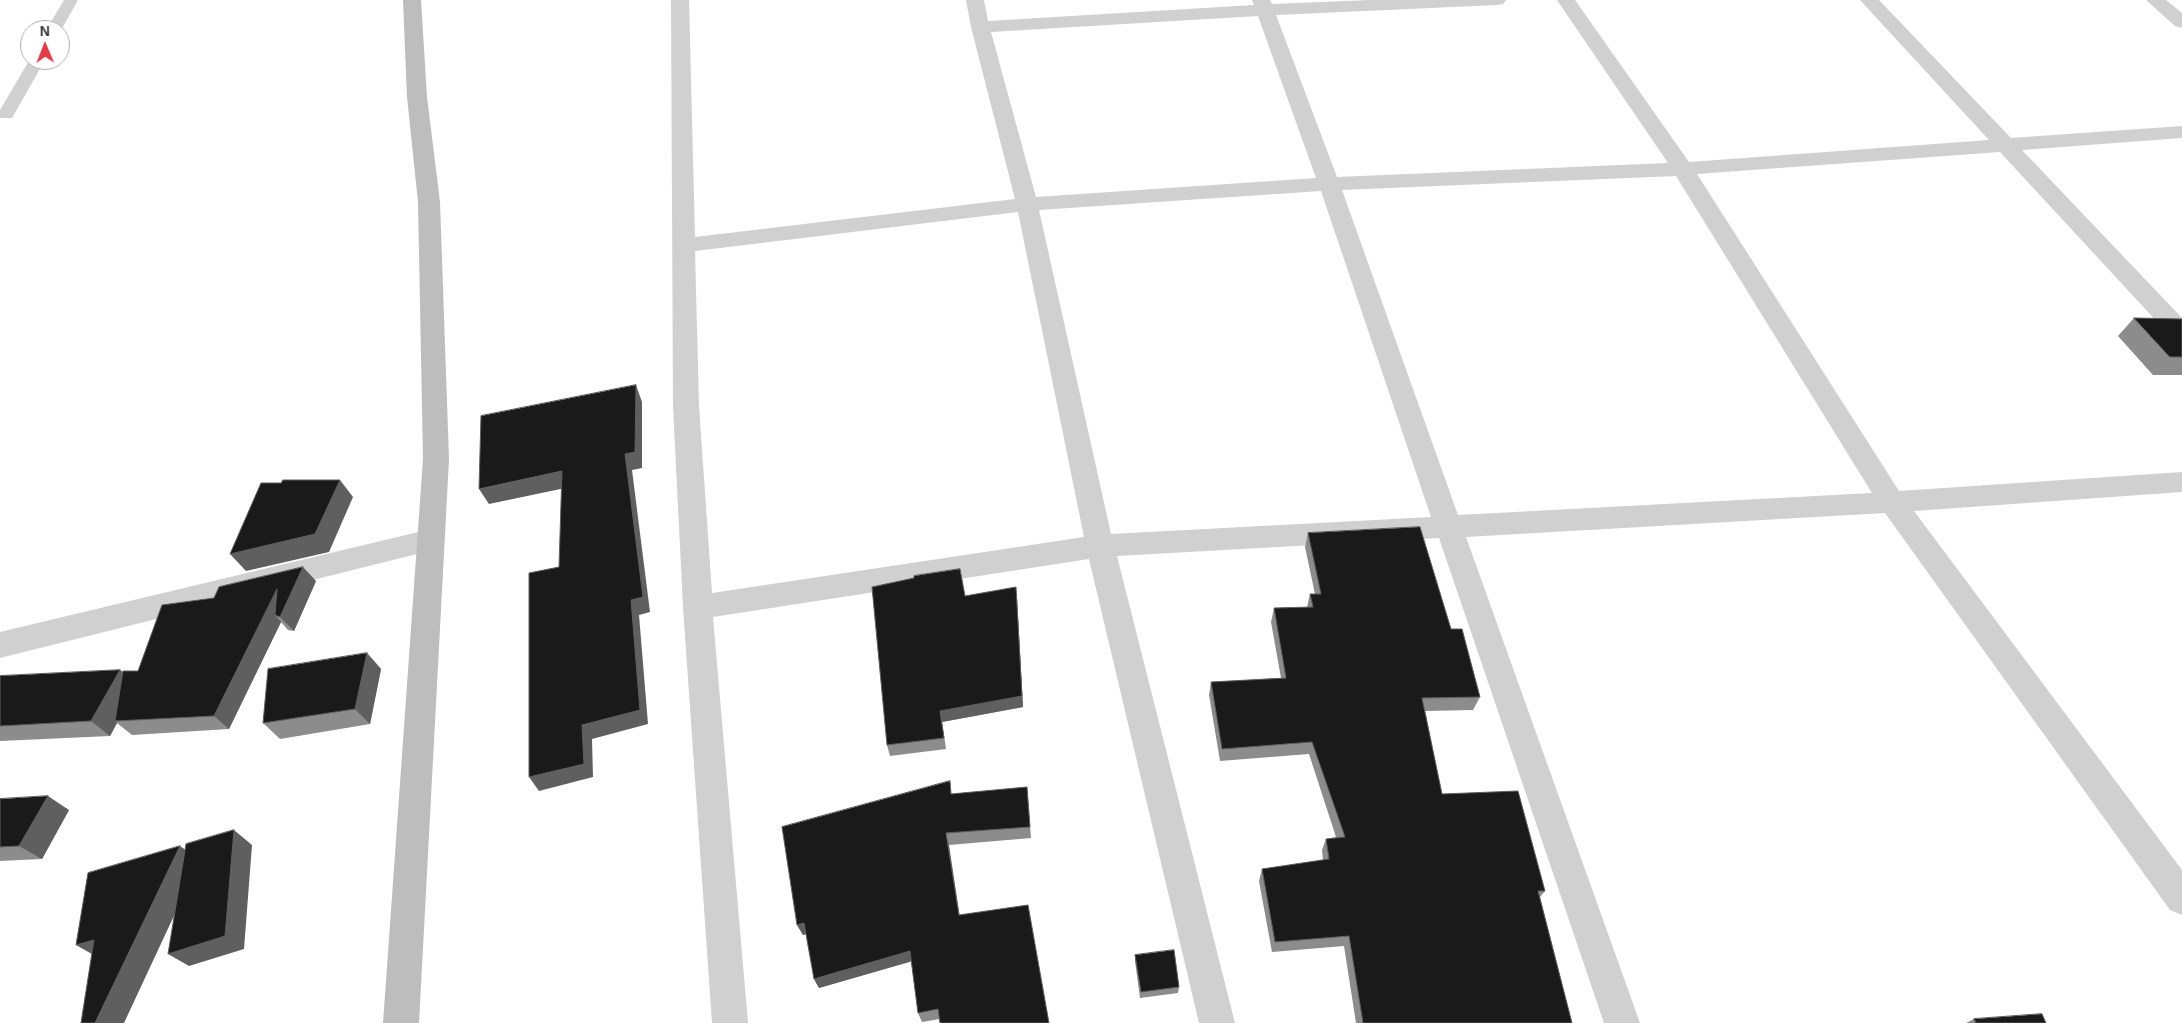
<!DOCTYPE html>
<html>
<head>
<meta charset="utf-8">
<style>
	body { margin:0 }
	#map { position:relative; width:2182px; height:1023px; overflow:hidden; background:#fff; font-family:Helvetica,sans-serif }
	canvas { display:block }
	.north { position:absolute; left:20px; top:20px; width:50px; height:50px; box-sizing:border-box; background:#fff; border:1px solid #adadad; border-radius:50%; rotate:359deg; font-size:14px; font-weight:700; line-height:20px; text-align:center; color:#333 }
	.north::after { content:''; display:block; margin:auto; width:18px; height:22px; background:#e63946; clip-path:polygon(50% 0,100% 100%,50% 72%,0 100%) }
</style>
</head>
<body>
<div id="map">
<canvas width="2182" height="1023"></canvas>
<div class="north">N</div>
</div>
<script>
const ctx = document.querySelector('canvas').getContext('2d');
ctx.lineJoin = 'round';
function fill(path, color) {
  ctx.fillStyle = color;
  ctx.fill(path, 'evenodd');
}
function strokePath(path, color, width, dash) {
  ctx.strokeStyle = color;
  ctx.lineWidth = width;
  ctx.lineCap = dash ? 'butt' : 'round';
  ctx.setLineDash(dash || []);
  ctx.stroke(path);
}
fill(new Path2D(`
	M64,0H78L60,32V30H46Z
	M30,59L45,60L12,118H0V110Z`), '#d0d0d0');
fill(new Path2D(`
	M671,0H689L695,237L1015,199L971,27L966,0H984L988,21L1254,5L1252,0H1270L1272,4L1370,0H1506L1503,4L1497,5L1276,15L1337,177L1668,163L1557,0H1575L1689,162L1989,140L1860,0H1879L2011,138L2182,126V138L2022,150L2182,318V341L2173,339L2000,152L1697,174L1899,491L2182,472V492L1914,511L2182,870V915L2170,910L1885,513L1466,537L1640,1023H1604L1439,538L1117,556L1235,1023H1199L1089,559L713,617L748,1023H712L683,607L673,406ZM1258,16L1316,178L1036,197L991,32ZM1676,176L1872,493L1458,515L1342,190ZM1321,191L1431,517L1111,534L1039,210ZM1018,212L1084,537L712,593L699,406L695,251Z
	M2146,0H2166L2182,13V28L2175,26Z
	M431,529L441,532L445,540L441,548L0,658V632Z`), '#d0d0d0');
fill(new Path2D(`
	M403,0H421L427,97L440,202L449,459L419,1023H383L423,459L418,202L407,97Z`), '#bdbdbd');
fill(new Path2D(`
	M2134,318L2182,319V375H2153L2118,336Z
	M1308,533L1451,629L1480,697L1473,710L1425,711L1442,794L1545,891L1540,897L1572,1023H1356L1344,946L1272,952L1259,881L1262,869L1323,860L1322,850L1326,839L1336,837L1309,754L1220,761L1209,695L1211,682L1281,678L1271,622L1274,608L1307,607L1310,594H1315L1305,547Z
	M316,581L294,631L288,630L281,622L229,729L132,735L117,723L110,736L0,741V676L120,670L123,672L138,671L214,598Z
	M965,596L1017,599L1023,707L942,722L946,749L890,756L887,745Z
	M367,653L381,669L370,724L280,739L263,723Z
	M1027,787L1031,838L949,845L940,1019L922,1022L918,1013L911,961L819,988L814,979L806,934L803,935L797,925L952,794Z
	M0,799L69,810L42,859L0,861Z
	M1135,955L1179,987L1178,993L1140,998L1135,961Z
	M1974,1019L2046,1023H1966Z`), '#8c8c8c');
fill(new Path2D(`
	M636,385L642,402V468L632,470L650,612L639,615L648,724L592,739L593,777L539,791L529,777L582,725L631,600L625,454Z
	M562,471L570,487L489,504L479,489Z
	M340,480L353,497L329,552L246,571L230,554Z
	M303,567L316,581L294,631L280,617L275,615L281,622L229,729L214,716L277,589Z
	M1017,599L1023,707L942,722L946,749L940,711Z
	M367,653L381,669L370,724L355,709Z
	M120,670L138,685L115,721L117,723L110,736L91,721Z
	M48,796L69,810L42,859L19,846Z
	M234,830L252,845L244,949L189,966L168,954Z
	M946,833L949,845L961,925L959,915Z
	M180,846L200,860L124,1023H95Z
	M804,923L809,933L803,935L797,925Z
	M94,940L99,958L76,945Z
	M910,951L913,961L819,988L814,979Z`), '#5f5f5f');
const building = new Path2D(`
	M2134,318L2182,319V357H2170Z
	M636,385L635,452L625,454L643,597L631,600L640,710L582,725L584,764L529,777V573L559,567L562,471L479,489L481,416Z
	M283,480H340L315,534L230,554L261,483H281Z
	M1420,527L1451,629H1462L1480,697L1422,698L1442,794L1518,791L1545,891H1538L1572,1023H1363L1349,936L1275,942L1262,869L1329,859L1326,839L1345,837L1312,742L1222,749L1211,682L1286,678L1274,608L1313,607L1310,594H1321L1308,533Z
	M303,567L280,617L275,615L277,589L214,716L115,721L123,671H138L162,605L214,598L219,587Z
	M960,569L965,596L1016,587L1022,696L940,711L944,738L887,745L872,587L914,578V576Z
	M367,653L355,709L263,723L268,669Z
	M120,670L91,721L0,726V676Z
	M950,781L951,794L1027,787L1030,827L946,833L959,915L1028,905L1049,1023H940L938,1009L918,1013L910,951L814,979L804,923L797,925L782,827Z
	M48,796L19,846L0,847V799Z
	M234,830L225,936L168,954L186,844Z
	M180,846L95,1023H81L94,940L76,945L88,873Z
	M1174,950L1179,987L1141,992L1135,955Z
	M2042,1014L2046,1023H1976L1974,1019Z`);
fill(building, '#1a1a1a');
strokePath(building, '#5f5f5f', 1);
</script>
</body>
</html>
